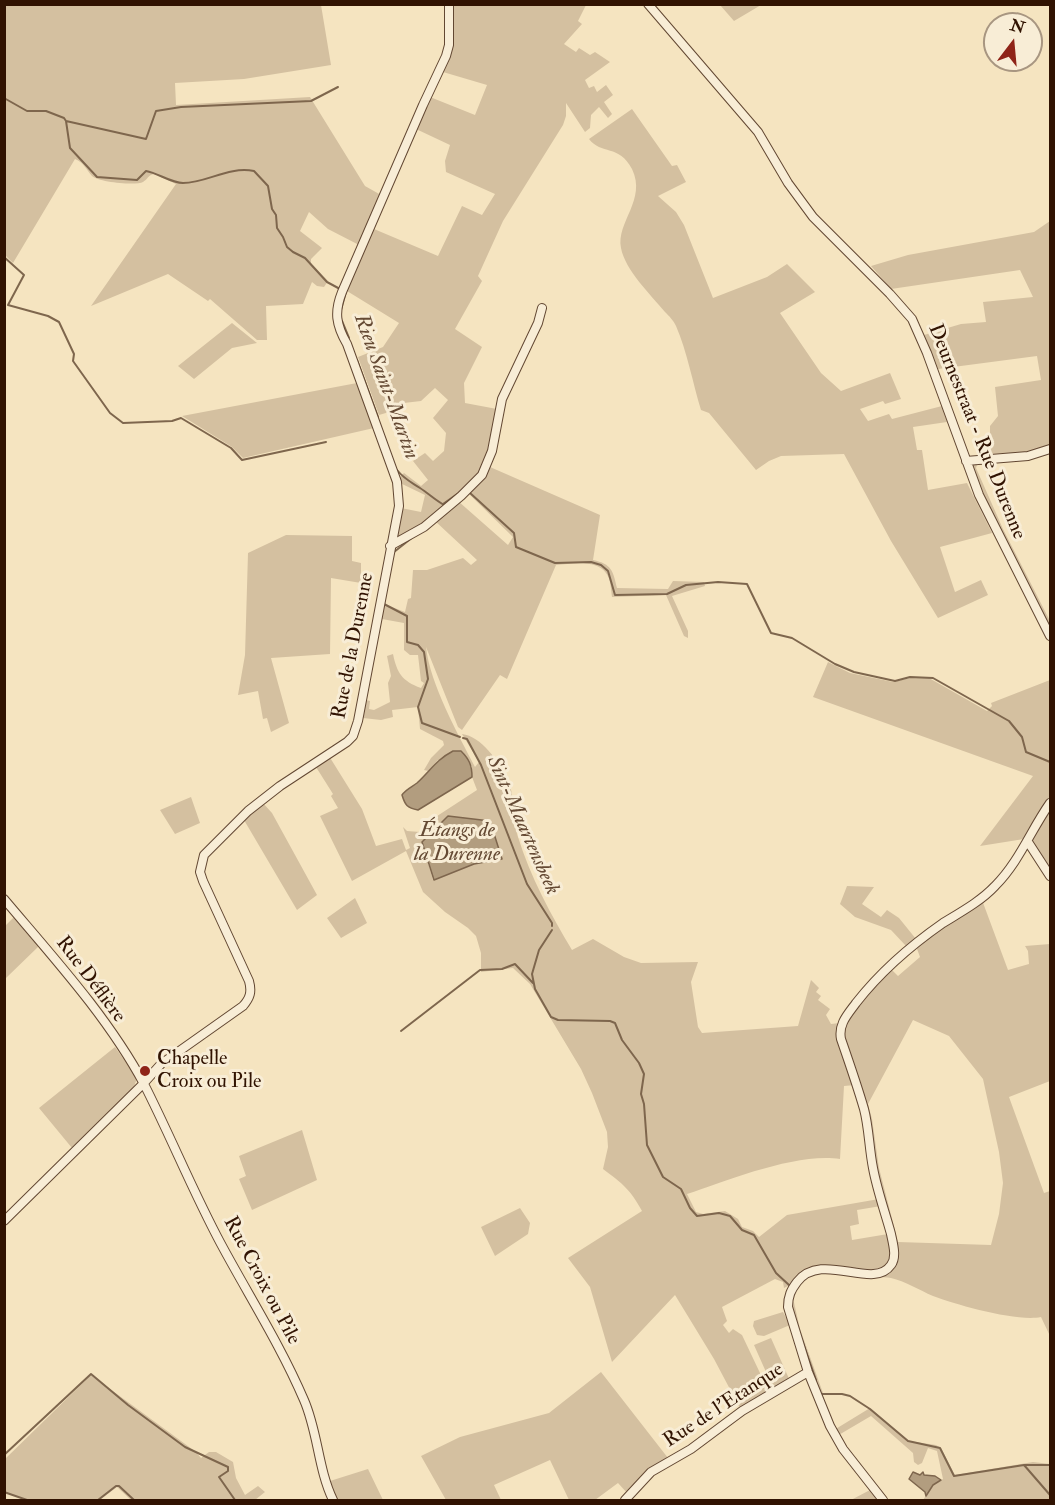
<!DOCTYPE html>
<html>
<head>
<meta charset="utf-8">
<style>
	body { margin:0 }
	#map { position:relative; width:1055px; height:1505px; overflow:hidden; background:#f5e4c0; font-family:"IM FELL Double Pica",serif }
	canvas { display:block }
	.frame { position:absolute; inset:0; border:6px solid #311302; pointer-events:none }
	.north { position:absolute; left:983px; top:12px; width:60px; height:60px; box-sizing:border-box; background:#f8edd6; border:2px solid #a89681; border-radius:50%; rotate:16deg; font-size:16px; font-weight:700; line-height:24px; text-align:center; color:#311302 }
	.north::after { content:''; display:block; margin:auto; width:21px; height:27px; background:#8f2418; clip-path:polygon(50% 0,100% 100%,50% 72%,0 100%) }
</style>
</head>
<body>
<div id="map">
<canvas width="1055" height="1505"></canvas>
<div class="frame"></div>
<div class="north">N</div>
</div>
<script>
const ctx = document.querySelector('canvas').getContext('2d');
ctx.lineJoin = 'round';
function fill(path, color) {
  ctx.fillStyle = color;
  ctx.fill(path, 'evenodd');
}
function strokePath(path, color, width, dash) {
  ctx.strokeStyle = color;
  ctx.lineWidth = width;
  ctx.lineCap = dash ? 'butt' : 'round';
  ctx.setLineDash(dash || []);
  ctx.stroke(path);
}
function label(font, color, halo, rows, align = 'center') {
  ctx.font = font + ' "IM FELL Double Pica",serif';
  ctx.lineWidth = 6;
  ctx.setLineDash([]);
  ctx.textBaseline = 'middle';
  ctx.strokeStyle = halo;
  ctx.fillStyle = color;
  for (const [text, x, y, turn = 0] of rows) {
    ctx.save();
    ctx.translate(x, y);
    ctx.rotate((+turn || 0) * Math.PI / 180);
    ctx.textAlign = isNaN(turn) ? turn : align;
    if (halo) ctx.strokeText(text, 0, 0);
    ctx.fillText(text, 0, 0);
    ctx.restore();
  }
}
fill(new Path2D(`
	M5,5H321L331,65L244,79L175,83L176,105L310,97L365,186L381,195L361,246L328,229L309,212L300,231L322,248L311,259V263L328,281L324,287L317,286L312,282L303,304L266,306L267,340H257L210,299L208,301L168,274L91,306L176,184L154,174C148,175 148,179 143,182C136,186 98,182 92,176C86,169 84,163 75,159L13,263L5,255Z
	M452,5H586L578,21L582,24L564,44L576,52L579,48L590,55L595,52L610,62L585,80L589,88L594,86L597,92L606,85L613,95L604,102L612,114L608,118L599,107L591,115L590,128L585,132L566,103V116L563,125L503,221L478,276L482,281L455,329L482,347L464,383L465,403L497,409L492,441L482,473L425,522L397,541L401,508L421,512L425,495L400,483L399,478L404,473L421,486L428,480L413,461L425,453L433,461L444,451L446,433L433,418L448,400L435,388L421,401L395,404L396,410L379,415L358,357L383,347L399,323L347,291L374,229L438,256L462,206L482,215L495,194L446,172L445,161L450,145L416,129L430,97L475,115L487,85L443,72L453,48Z
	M720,5H761L734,21Z
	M632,109L672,166L677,165L686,182L658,196L676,212L684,225L713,298L767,277L787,264L815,292L780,313L821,373L841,391L890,373L901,399L885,404L883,401L860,409L868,421L889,414L892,419L942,406L947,422L913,427L917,450H922L928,490L967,483L992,533L940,547L955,592L981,580L988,595L938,618L891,541L844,454L781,456L769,461L756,470L709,413L701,410C693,384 687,351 676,326C674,321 669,316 665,312C651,295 625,270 621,248C616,222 647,200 632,169C619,144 601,155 589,139Z
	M1050,221V447L1034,452L990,454V426L998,416L995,387L1041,380L1037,356L938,369L924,335L961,324L986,322L983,302L1033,297L1020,270L891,289L871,266L908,255L1034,232Z
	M232,323L257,343L232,348L194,379L178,366Z
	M357,383L374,428L243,458L232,447L182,416Z
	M1050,453C1027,462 1001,460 977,465L976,468L1003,529L1050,621V628L980,488L972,464Z
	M490,467L600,515L593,560C612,564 613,571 617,588L668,589L673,581L704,582L705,586L672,596L688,631V638L684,636L666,595L612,597C611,590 611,579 606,573C596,559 571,564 556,565L507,679L500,675L462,730L458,727L426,647C430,684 458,734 475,767L479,762L462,734C481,736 499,762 507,778C515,793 513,820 518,837C530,876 551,915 572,950L593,939L624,957L641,963L698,962L691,982L698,1027L702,1033L798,1026L811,980L819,988L816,992L821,996L818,1000L830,1009L826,1015L831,1024L840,1023L855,1085L844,1086L840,1159C798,1152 728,1180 687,1194L696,1212L703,1214L725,1211L738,1219L742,1227L753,1231L759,1237L787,1215L879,1199L881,1206L857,1210L859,1224L850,1226L852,1240L888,1234L893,1252L886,1268L873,1272L826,1267L784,1288L783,1282L775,1279L722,1307L727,1321L723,1325L729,1333L733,1329L742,1335L769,1392L741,1410L714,1359L675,1295L612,1362L590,1287L568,1258L642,1211C630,1189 623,1184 603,1169L608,1147L607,1132L592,1093L581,1069L530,984L513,968L481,972V953L476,936L468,928L445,912L423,892L406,851L352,881L320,816L338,808L331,796L333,794L316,767L329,756L362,809L376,846L402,839L406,850L410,848L403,827L407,831L420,832L431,820L477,790L472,777V766L438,760L428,771L424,770L431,758L444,745L443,741L420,729L418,707L392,710L393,717L381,720L363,718L366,700L370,701L369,709L374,710L390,702L388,683L391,676L387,656L393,654C397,673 402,681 421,688L424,683L421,681L418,655H410L404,650V623L382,619L384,604L405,612L408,599L411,598L413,570H427L463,558L471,565L477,560L435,521L458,501L508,545L513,537L468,493L483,478ZM448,816L502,859L474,864L433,880L422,842Z
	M286,535L352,536V561L361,563V583L331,578L330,654L271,658L289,723L271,732L267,718L263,719L258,691L238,695L245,655L248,553Z
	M828,662L850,673L893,682L910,678H929L987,711L992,706L991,703L1050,680V800L1024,839L980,846L1033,776L813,697Z
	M191,797L200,823L175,834L160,810Z
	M262,802L272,813L317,895L297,910L244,820Z
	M1050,805V874L1033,843L1032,839Z
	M847,886L874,887L862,904L881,917L887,910L899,918L916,939L906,946L891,930L855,917L840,904Z
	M355,898L367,923L341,938L327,918Z
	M982,900L1008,970L1029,964L1028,951L1025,946L1050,944V1081L1009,1097L1044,1193L1050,1191V1336L1041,1317C1017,1322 957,1305 933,1296C919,1290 905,1281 891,1278C882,1276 872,1279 863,1278C836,1276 803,1261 793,1298L800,1329L823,1393H817L791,1313L794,1290L813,1271L875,1275L896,1256L843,1041L844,1025L889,967L898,976L920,957L916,946ZM913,1020L949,1036L983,1079L999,1152L1003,1183L999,1214L991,1245L898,1242L879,1168L872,1119L868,1104Z
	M14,917L39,946L5,979V926Z
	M115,1047L137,1078L134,1087L75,1148H72L39,1108Z
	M302,1130L317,1180L252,1210L239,1179L246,1176L239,1156Z
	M520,1208L530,1223L528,1234L495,1256L481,1227Z
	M783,1312L790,1325L764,1336L757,1335L753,1326L754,1321Z
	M771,1338L790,1381L774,1390L754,1345Z
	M601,1372L668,1458L632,1487L628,1494L618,1483L595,1500H569L550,1460L494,1485L501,1500H446L421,1456L460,1437L549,1413Z
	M91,1375L196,1452L201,1458L209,1452H216L233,1462L236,1478L245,1495L258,1486L265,1492L255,1500H131L117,1487L100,1500H27L5,1492V1459Z
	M870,1408L909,1441L936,1445L941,1448L955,1475L1033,1462L1050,1464V1500H923L933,1485L943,1479L937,1451L928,1448L922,1463L918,1465L914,1462L913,1453L871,1416L837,1436L834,1430Z
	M368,1469L383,1500H337L330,1481Z
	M870,1490L881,1500H851Z`), '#d4c0a0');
const water = new Path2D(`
	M453,751H461C469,759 472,765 472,777L418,810C407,808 405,805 402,795C406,789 412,787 417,783C431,770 436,760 453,751Z
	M448,816L490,821L502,859L474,864L434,880L422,842Z
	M913,1472L920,1475L923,1472L924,1475L935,1476L941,1480L933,1485L926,1496L925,1492L909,1479Z`);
fill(water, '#b29d7f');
strokePath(water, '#7e664d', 1.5);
strokePath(new Path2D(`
	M4,98L27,111H46L64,118L66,121L146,139L156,111L181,107L311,101L338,87
	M66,121L70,148L97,177L137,180L146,171C158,173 171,183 183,183C207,183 228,166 254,171L268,186L272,209L276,215L277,228L283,237L287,247L293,252L305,258L327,282L340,289
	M4,257L24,275L8,305L48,316L59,322L74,354L73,361L110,413L123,423L172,421L181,418L231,448L242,460L326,442
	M341,310L346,292
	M342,321L349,338
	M357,360L378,417
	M397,470C404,479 411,482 420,488C429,494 435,500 444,505
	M470,493L514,533L516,547L555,563L591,562L601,565L608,571L615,595L667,594L686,585L718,582L747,584L771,633L792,638L835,664L854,672L895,681L910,677L933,678L1009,721L1022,737L1026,752L1050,762
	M443,504L460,492
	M394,552L413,537
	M384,604L407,616V642L418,645L424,652L428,679L418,707L422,723L460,737
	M463,738L467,739L481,765L527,884L552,923V926
	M552,930L539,950L532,974L535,989L551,1017L558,1020L610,1021L615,1023L622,1040L639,1063L644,1074L641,1094L644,1104L647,1145L663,1177L681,1189L690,1208L697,1216L719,1213L730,1216L742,1230L754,1235L776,1273L789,1285
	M401,1031L480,970L502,969L515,964L533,983
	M802,1340L816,1380
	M820,1394H842L850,1396L870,1409L908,1441L940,1448L954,1476L1024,1465L1050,1495
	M4,1455L91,1374L128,1405L185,1447L228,1467V1471L219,1477L235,1500
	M1024,1465H1050
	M4,1492L27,1500
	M98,1500L116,1486H119L134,1500`), '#7e664d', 2);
const minor = new Path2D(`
	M648,4L758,132L788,183L813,217L890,294L912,319L927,353L979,495L1050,636
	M966,461L1028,456L1050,449
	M390,546L424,527L461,496L482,475L492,451L502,399L538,323L542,308
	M1028,842L1050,876
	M4,899C53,957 108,1017 144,1084C171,1137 193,1192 221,1244C249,1296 281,1346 304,1400C318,1432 318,1469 333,1500
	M4,1221L143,1084L161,1064L243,1006C250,998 252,992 249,981L203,881L200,872L204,855L248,811L280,786L347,742L353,736L358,721L399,506L397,482L347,344C336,325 334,312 342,292L423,105L446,56L449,45V4
	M625,1500L651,1472L691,1449L742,1411L808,1372
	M883,1500L843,1449L830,1426L808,1372L788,1307C788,1296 791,1290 797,1282C822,1250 873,1291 891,1265C897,1257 893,1244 891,1234C885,1212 877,1190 873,1168C869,1148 869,1128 864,1109C857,1085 849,1062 841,1039C838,1024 848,1014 856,1003C881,971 910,946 943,923C961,912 981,901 995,886C1019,862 1031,830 1050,803`);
strokePath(minor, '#624732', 10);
strokePath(minor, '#f8edd6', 8);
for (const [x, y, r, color] of [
	[145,1071,6,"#8f2418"]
]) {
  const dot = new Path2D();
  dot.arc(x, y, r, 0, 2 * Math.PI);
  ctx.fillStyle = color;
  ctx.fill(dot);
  strokePath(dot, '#f8edd6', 2);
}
label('20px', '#311302', '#f8edd6', [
	["Deurnestraat - Rue Durenne",976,432,68],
	["Rue de la Durenne",354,646,-79],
	["Rue Déflière",90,980,53],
	["Rue Croix ou Pile",261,1281,62],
	["Rue de l'Etanque",724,1406,-33]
]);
label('20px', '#311302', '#f8edd6', [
	["Chapelle",157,1060],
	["Croix ou Pile",157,1083]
], 'left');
label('italic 21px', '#654a34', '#f8edd6', [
	["Rieu Saint-Martin",385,387,70],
	["Sint-Maartensbeek",522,826,66],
	["Étangs de",457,831],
	["la Durenne",457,855]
]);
</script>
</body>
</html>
